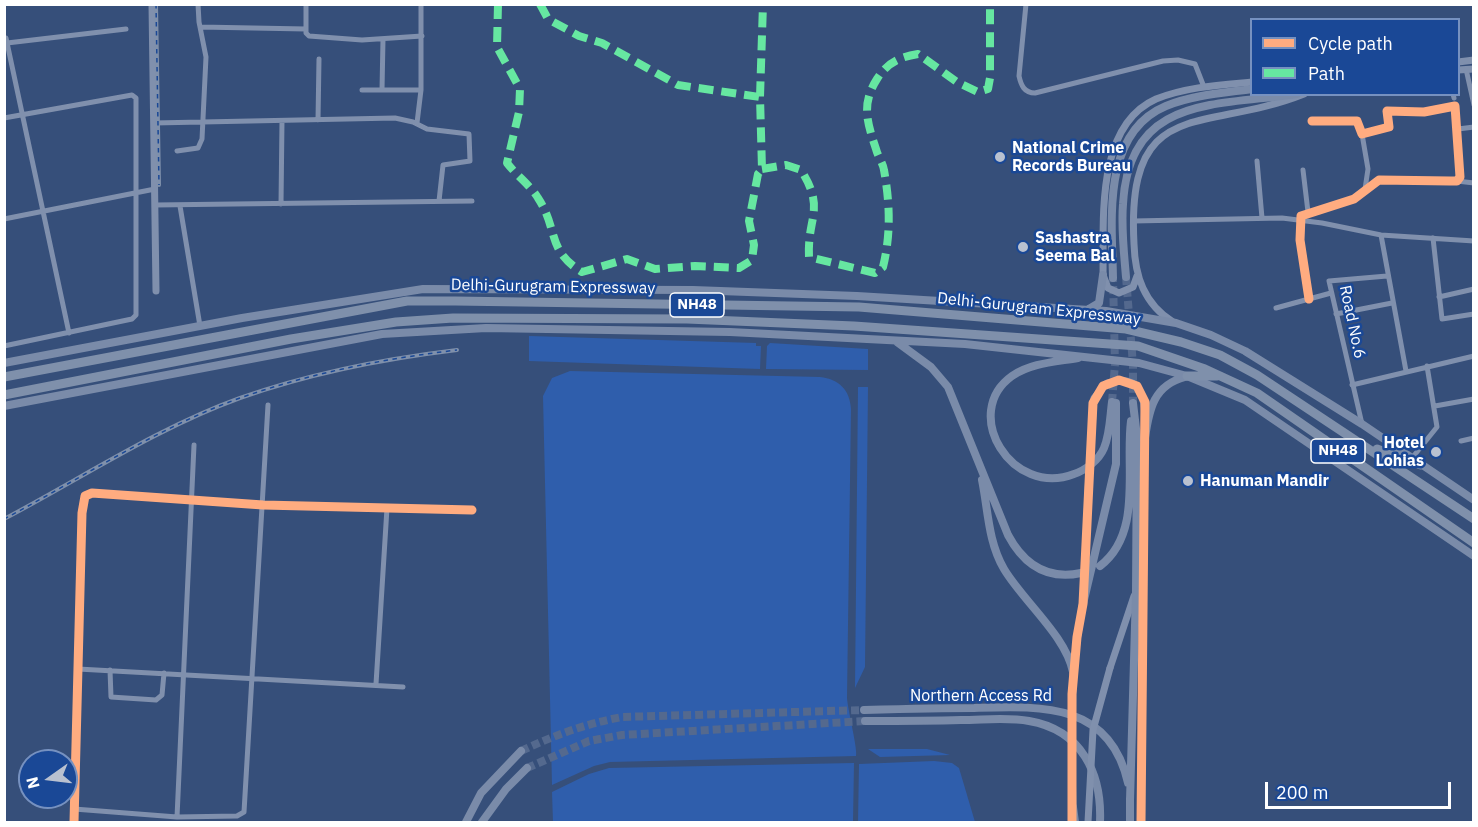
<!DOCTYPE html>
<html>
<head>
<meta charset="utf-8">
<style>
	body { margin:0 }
	#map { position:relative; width:1478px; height:827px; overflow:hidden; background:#364f7a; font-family:"IBM Plex Sans",sans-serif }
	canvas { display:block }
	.frame { position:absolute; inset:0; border:6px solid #fff; pointer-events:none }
	.legend { position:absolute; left:1250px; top:18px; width:210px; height:78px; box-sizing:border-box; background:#1a4896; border:2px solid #7691c0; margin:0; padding:8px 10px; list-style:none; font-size:18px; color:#fff }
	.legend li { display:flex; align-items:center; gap:12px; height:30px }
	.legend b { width:30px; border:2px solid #7691c0 }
	.north { position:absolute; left:18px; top:749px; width:60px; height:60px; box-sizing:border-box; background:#1a4896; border:2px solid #7691c0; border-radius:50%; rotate:256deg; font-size:16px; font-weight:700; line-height:24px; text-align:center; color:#fff }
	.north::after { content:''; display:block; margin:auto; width:21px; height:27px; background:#b9c1d0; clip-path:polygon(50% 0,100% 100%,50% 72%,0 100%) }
	.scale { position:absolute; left:1265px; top:782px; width:186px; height:27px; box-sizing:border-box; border:3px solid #fff; border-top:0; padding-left:8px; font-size:18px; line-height:21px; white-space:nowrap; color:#fff; -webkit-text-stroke:4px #1a4896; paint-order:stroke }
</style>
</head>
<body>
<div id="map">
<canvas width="1478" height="827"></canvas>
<div class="frame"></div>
<ul class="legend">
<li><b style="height:8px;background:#ffac80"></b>Cycle path</li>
<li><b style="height:8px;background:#66e7a1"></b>Path</li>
</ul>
<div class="north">N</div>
<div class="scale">200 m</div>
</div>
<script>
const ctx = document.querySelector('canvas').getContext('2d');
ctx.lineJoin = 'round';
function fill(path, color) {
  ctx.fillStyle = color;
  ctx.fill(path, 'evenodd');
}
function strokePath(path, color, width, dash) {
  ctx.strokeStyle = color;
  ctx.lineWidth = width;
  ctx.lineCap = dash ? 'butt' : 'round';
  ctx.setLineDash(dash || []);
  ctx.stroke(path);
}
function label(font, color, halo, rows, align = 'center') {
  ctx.font = font + ' "IBM Plex Sans",sans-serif';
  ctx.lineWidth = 5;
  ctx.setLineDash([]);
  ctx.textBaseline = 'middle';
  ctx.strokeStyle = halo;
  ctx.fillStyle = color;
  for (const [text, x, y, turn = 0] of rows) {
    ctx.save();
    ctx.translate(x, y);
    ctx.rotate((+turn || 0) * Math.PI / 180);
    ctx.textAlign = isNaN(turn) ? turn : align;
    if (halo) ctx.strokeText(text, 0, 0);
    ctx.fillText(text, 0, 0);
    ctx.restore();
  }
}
fill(new Path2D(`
	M529,336L756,343V346H761L760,369L529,361Z
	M770,343L868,349V370L766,369L767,346Z
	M570,371L820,377C839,379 850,390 851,409L847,698C848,711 858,750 856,756L610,762L594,766L552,785L543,396L552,378Z
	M858,387H868L865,667L855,688Z
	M868,749H927L950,755L880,757Z
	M934,761L952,763L959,768L975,822H858L859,764Z
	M854,763L853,822H553L552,792L589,774L609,768Z`), '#2f5eac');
strokePath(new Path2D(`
	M1126,277L1133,365V403
	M1112,402L1115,364L1113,278
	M521,751C555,735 585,724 622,717L864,710
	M527,768L589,741L622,735L865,721`), '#54698e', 8, [8, 4]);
strokePath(new Path2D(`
	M306,4V33L309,36L362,40L422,36
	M1026,4L1019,76C1021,85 1024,93 1035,93L1163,61L1178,60L1195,64L1204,87
	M200,27L306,29
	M6,38L69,333
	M7,43L126,29
	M1466,69L1474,105
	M362,90H421
	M382,90L383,39
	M1453,94L1454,98
	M4,118L132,95L136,98V315L132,319L4,346
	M318,120L319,59
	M154,123L395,118L413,122L427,129L469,134L470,161L443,165L439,201
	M417,123L421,90V4
	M1458,129L1474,127
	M1362,134L1368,169L1365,189
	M177,151L198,148L202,139L206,57L199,22L198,4
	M1257,161L1262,218
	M1303,170L1308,212
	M1457,181L1474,183
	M281,204L282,121
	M155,205L472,201
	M180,206L200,326
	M4,219L155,189
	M1133,221L1282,218L1322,223L1381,235L1474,241
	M1381,235L1406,371
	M1433,238L1442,319L1474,314
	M1439,297L1474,289
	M1309,299L1300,240L1301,216L1354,199L1379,180L1450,181H1457L1460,177L1455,106L1424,112L1387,111L1389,127L1362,134L1357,121H1312
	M1276,308L1331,293
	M1336,314L1392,303
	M1352,385L1474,356
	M1435,406L1474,399
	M1362,424L1329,281L1387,276
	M1461,441L1474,438
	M1412,458L1437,427L1427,366
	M78,669L403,687
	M110,670L111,697L156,700L162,695L164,673
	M376,684L387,508
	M74,809L177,817L237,816L244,812L268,405
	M177,817L194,445
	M74,822L82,513L85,496L92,493L263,505L472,510`), '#8090ad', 5);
strokePath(new Path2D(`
	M152,4L156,291
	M1458,62L1474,60
	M1458,70L1474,69
	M1137,276L1133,287L1119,293L1108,288L1103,275C1104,221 1095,126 1156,99C1186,87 1220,85 1252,82
	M1173,322C1144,304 1135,276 1134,244C1126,93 1204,134 1304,94
	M1090,457L1094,398L1107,383C1142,372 1145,398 1145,424
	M1084,588L1089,471
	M1110,668L1134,596
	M1073,671L1083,599
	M1072,759L1073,811
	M1141,822L1145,435`), '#8090ad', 7);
strokePath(new Path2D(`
	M1126,277C1124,253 1121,228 1123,204C1129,96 1214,106 1297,94
	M1113,278C1112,221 1101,133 1166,106C1193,95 1223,93 1252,89
	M1089,309L1099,303L1103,275
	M897,342L931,367L948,387L1008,535C1024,565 1048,580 1081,573
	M1078,358C1055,362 1031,363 1012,376C960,413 1012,498 1074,474C1086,470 1099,460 1104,448C1110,434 1110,417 1112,402
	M4,363L242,318L423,289L693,290L857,296L1106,311L1176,323L1211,335L1245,351L1362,424L1474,500
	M4,406L382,334L486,328L730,332L965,344L1139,363L1187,376L1245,400L1474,556
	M1145,438C1149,409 1154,385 1185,377
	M982,480C988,509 988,542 1004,569C1023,601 1066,636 1073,672
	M1100,566C1143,533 1125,468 1131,421
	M1083,604L1116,464V403
	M864,710C901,709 938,708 974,708C1041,706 1110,702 1128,783
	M865,721C897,721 929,721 961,720C983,720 1008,717 1029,721C1082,730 1102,774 1100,822
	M1130,800L1136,591L1137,437L1133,403
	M1073,807L1075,822
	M466,822L481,793L521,751
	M482,822L506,789L527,768
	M1130,822V798`), '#7a8ba9', 8);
strokePath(new Path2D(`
	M1187,376H1217
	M4,377L407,301H455L859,307L1126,329L1181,342L1220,355L1257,375L1474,519
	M4,395L291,339L396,322L453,318L687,319L854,326L1138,346L1205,369L1257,393L1474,543
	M1377,449L1421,465`), '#7f90ab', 9);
const rail = new Path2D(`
	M156,4L159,185
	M4,519C82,478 157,428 240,398C311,373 382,359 457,350`);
strokePath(rail, '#7f90ab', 4);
strokePath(rail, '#1a4896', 1.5, [4.5]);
strokePath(new Path2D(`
	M1089,471L1090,457
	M1072,759L1073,672
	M1088,822L1093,730L1110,668`), '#8090ad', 7);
strokePath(new Path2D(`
	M498,4L497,47L520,89L519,112L507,163C517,176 530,185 538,198C559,230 546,250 582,272L627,259L655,269L695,266L739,268L752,260L754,245L749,221L758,174L762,169L760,97L763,4
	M540,4L548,19L579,36L602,43L678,85L760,97
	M762,169L786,165L801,170C826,210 807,216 809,257L875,273L883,267C891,234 890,204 884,170C883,163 878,157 876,149C867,122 861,104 877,79C887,63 899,57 918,54L957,82L978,92L988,89L990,78V4`), '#66e7a1', 8, [15, 8]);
strokePath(new Path2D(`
	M1309,299L1300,240L1301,216L1354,199L1379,180L1450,181H1457L1460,177L1455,106L1424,112L1387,111L1389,127L1362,134L1357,121H1312
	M74,822L82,513L85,496L92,493L263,505L472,510
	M1072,822V694L1077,637L1083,604L1093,403L1103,386L1119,380L1137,386L1145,402L1141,822`), '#ffac80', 9);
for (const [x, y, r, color] of [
	[1000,157,6,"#b9c1d0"],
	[1023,247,6,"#b9c1d0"],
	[1436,452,6,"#b9c1d0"],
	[1188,481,6,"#b9c1d0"]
]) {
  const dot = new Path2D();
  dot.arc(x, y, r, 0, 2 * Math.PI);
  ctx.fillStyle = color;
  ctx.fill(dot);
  strokePath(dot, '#1a4896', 2);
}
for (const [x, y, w] of [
	[697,305,54],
	[1338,451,54]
]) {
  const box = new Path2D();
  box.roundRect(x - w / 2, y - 12, w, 24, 4.5);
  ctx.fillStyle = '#1a4896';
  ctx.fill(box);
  strokePath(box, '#fff', 1.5);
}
label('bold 15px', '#fff', null, [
	["NH48",697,305],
	["NH48",1338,451]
]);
label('bold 16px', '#fff', '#1a4896', [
	["National Crime",1012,148],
	["Records Bureau",1012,166],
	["Sashastra",1035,238],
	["Seema Bal",1035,256],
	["Hotel",1424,443,"right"],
	["Lohias",1424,461,"right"],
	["Hanuman Mandir",1200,481]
], 'left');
label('16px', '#fff', '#1a4896', [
	["Delhi-Gurugram Expressway",553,287,1],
	["Delhi-Gurugram Expressway",1039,309,6],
	["Road No.6",1352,322,78],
	["Northern Access Rd",981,696]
]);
</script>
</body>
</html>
